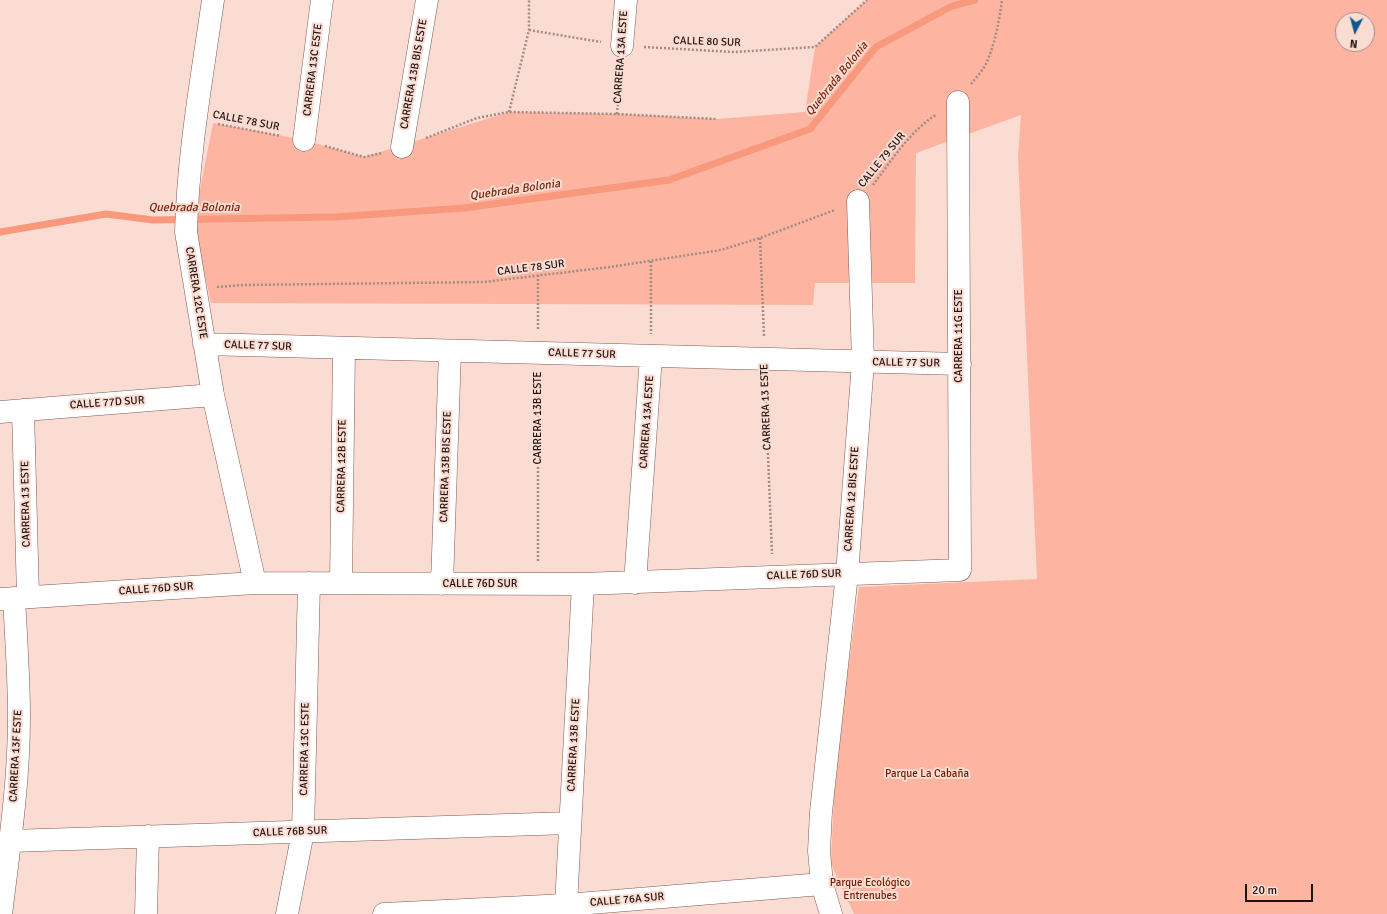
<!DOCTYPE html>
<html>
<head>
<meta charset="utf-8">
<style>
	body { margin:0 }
	#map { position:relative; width:1387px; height:914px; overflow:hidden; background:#fbdcd3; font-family:Signika,sans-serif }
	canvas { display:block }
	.north { position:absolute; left:1335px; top:12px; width:40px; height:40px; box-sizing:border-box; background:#fbdcd3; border:1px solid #a38b85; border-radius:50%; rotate:186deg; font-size:11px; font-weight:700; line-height:16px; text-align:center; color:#1f120f }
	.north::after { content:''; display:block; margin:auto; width:14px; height:18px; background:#115a8e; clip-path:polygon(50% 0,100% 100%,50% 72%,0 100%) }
	.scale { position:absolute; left:1245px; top:884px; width:68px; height:18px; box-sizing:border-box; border:2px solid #1f120f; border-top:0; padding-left:5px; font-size:12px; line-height:14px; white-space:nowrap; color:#1f120f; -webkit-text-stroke:3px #fbdcd3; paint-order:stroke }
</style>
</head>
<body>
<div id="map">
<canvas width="1387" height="914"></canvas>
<div class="north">N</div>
<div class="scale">20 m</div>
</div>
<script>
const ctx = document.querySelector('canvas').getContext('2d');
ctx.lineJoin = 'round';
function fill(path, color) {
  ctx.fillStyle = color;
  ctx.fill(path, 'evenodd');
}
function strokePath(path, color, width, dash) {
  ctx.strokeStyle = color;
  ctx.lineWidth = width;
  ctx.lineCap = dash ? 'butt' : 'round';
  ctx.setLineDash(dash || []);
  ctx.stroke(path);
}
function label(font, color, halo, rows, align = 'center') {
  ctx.font = font + ' Signika,sans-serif';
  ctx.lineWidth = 4;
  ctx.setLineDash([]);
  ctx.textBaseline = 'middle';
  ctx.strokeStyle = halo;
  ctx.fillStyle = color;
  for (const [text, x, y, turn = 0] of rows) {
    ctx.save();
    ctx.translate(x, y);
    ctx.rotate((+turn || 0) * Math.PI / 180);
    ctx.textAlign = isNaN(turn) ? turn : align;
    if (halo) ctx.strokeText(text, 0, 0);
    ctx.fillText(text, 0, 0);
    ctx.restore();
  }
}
fill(new Path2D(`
	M867,0H1387V914H854L831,864L835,769L859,587L1037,579L1018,156L1021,115L916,153L915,283H815L813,305L211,303L196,234L198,200L213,123L304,140L364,157L509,112L617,114L716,119L805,112L815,47ZM1343,20H1367V44H1343Z`), '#fdb5a1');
strokePath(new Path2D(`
	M0,232L106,214L153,220L335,217L464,208L669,180L810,129L876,47L952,6L975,0`), '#f8987d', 7);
const minor = new Path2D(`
	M213,0C202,77 188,154 186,232L213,395L255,583
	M622,46L626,0
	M304,140L322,0
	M402,147L427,0
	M204,344L960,364
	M23,410L28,597
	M0,412L213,395
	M341,583L344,348
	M635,583L651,356
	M442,584L450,351
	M0,599L255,583L583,584L960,570L958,102
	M10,841L570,823
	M566,905L583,584
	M1,914C9,849 19,783 19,717C19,677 16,637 14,598
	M146,914L148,836
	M287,914L303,832L309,583
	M384,914L566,905L822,884
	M831,914L822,884L819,851L821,812L847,574L863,362L858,201`);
strokePath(minor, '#7c5b52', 23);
strokePath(new Path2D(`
	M529,30L601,42
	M644,47L734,52L815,47L867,0
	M971,84C976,78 982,71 986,64C995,44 999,22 1002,0
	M509,112L529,30V0
	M617,114L621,67
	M218,124L281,136
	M426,138L477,118L509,112L617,114L716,119
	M325,146L364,157L382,153
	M873,185C891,161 911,130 936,115
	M760,238L764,336
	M651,261V334
	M538,275V331
	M217,287L243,285L484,282L610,267L721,250L760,238L835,210
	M765,381L772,554
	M538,561V374`), '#a38b85', 2.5, [2, 2]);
strokePath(minor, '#fff', 22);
label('11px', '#1f120f', '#fbdcd3', [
	["CALLE 80 SUR",707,42,2],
	["CARRERA 13A ESTE",621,57,-86],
	["CARRERA 13C ESTE",313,70,-83],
	["CARRERA 13B BIS ESTE",414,74,-80],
	["CALLE 78 SUR",246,121,11],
	["CALLE 79 SUR",882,160,-51],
	["CALLE 78 SUR",531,268,-7],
	["CARRERA 12C ESTE",196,293,81],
	["CARRERA 11G ESTE",959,336,-90],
	["CALLE 77 SUR",258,346,2],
	["CALLE 77 SUR",582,354,2],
	["CALLE 77 SUR",906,363,1],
	["CALLE 77D SUR",107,403,-4],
	["CARRERA 13 ESTE",766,407,-92],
	["CARRERA 13B ESTE",538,418,-90],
	["CARRERA 13A ESTE",647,422,-86],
	["CARRERA 12B ESTE",342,466,-89],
	["CARRERA 13B BIS ESTE",446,467,-88],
	["CARRERA 12 BIS ESTE",852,499,-86],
	["CARRERA 13 ESTE",26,504,-91],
	["CALLE 76D SUR",804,575,-2],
	["CALLE 76D SUR",480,584],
	["CALLE 76D SUR",156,589,-4],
	["CARRERA 13B ESTE",574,745,-87],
	["CARRERA 13C ESTE",305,749,-89],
	["CARRERA 13F ESTE",16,756,-87],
	["CALLE 76B SUR",290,832,-2],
	["CALLE 76A SUR",627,900,-5]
]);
label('11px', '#701c02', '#fbdcd3', [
	["Parque La Cabaña",927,774],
	["Parque Ecológico",870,883],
	["Entrenubes",870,896]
]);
label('italic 12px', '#7a260d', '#fbdcd3', [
	["Quebrada Bolonia",837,79,-51],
	["Quebrada Bolonia",515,190,-8],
	["Quebrada Bolonia",194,208]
]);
</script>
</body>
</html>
